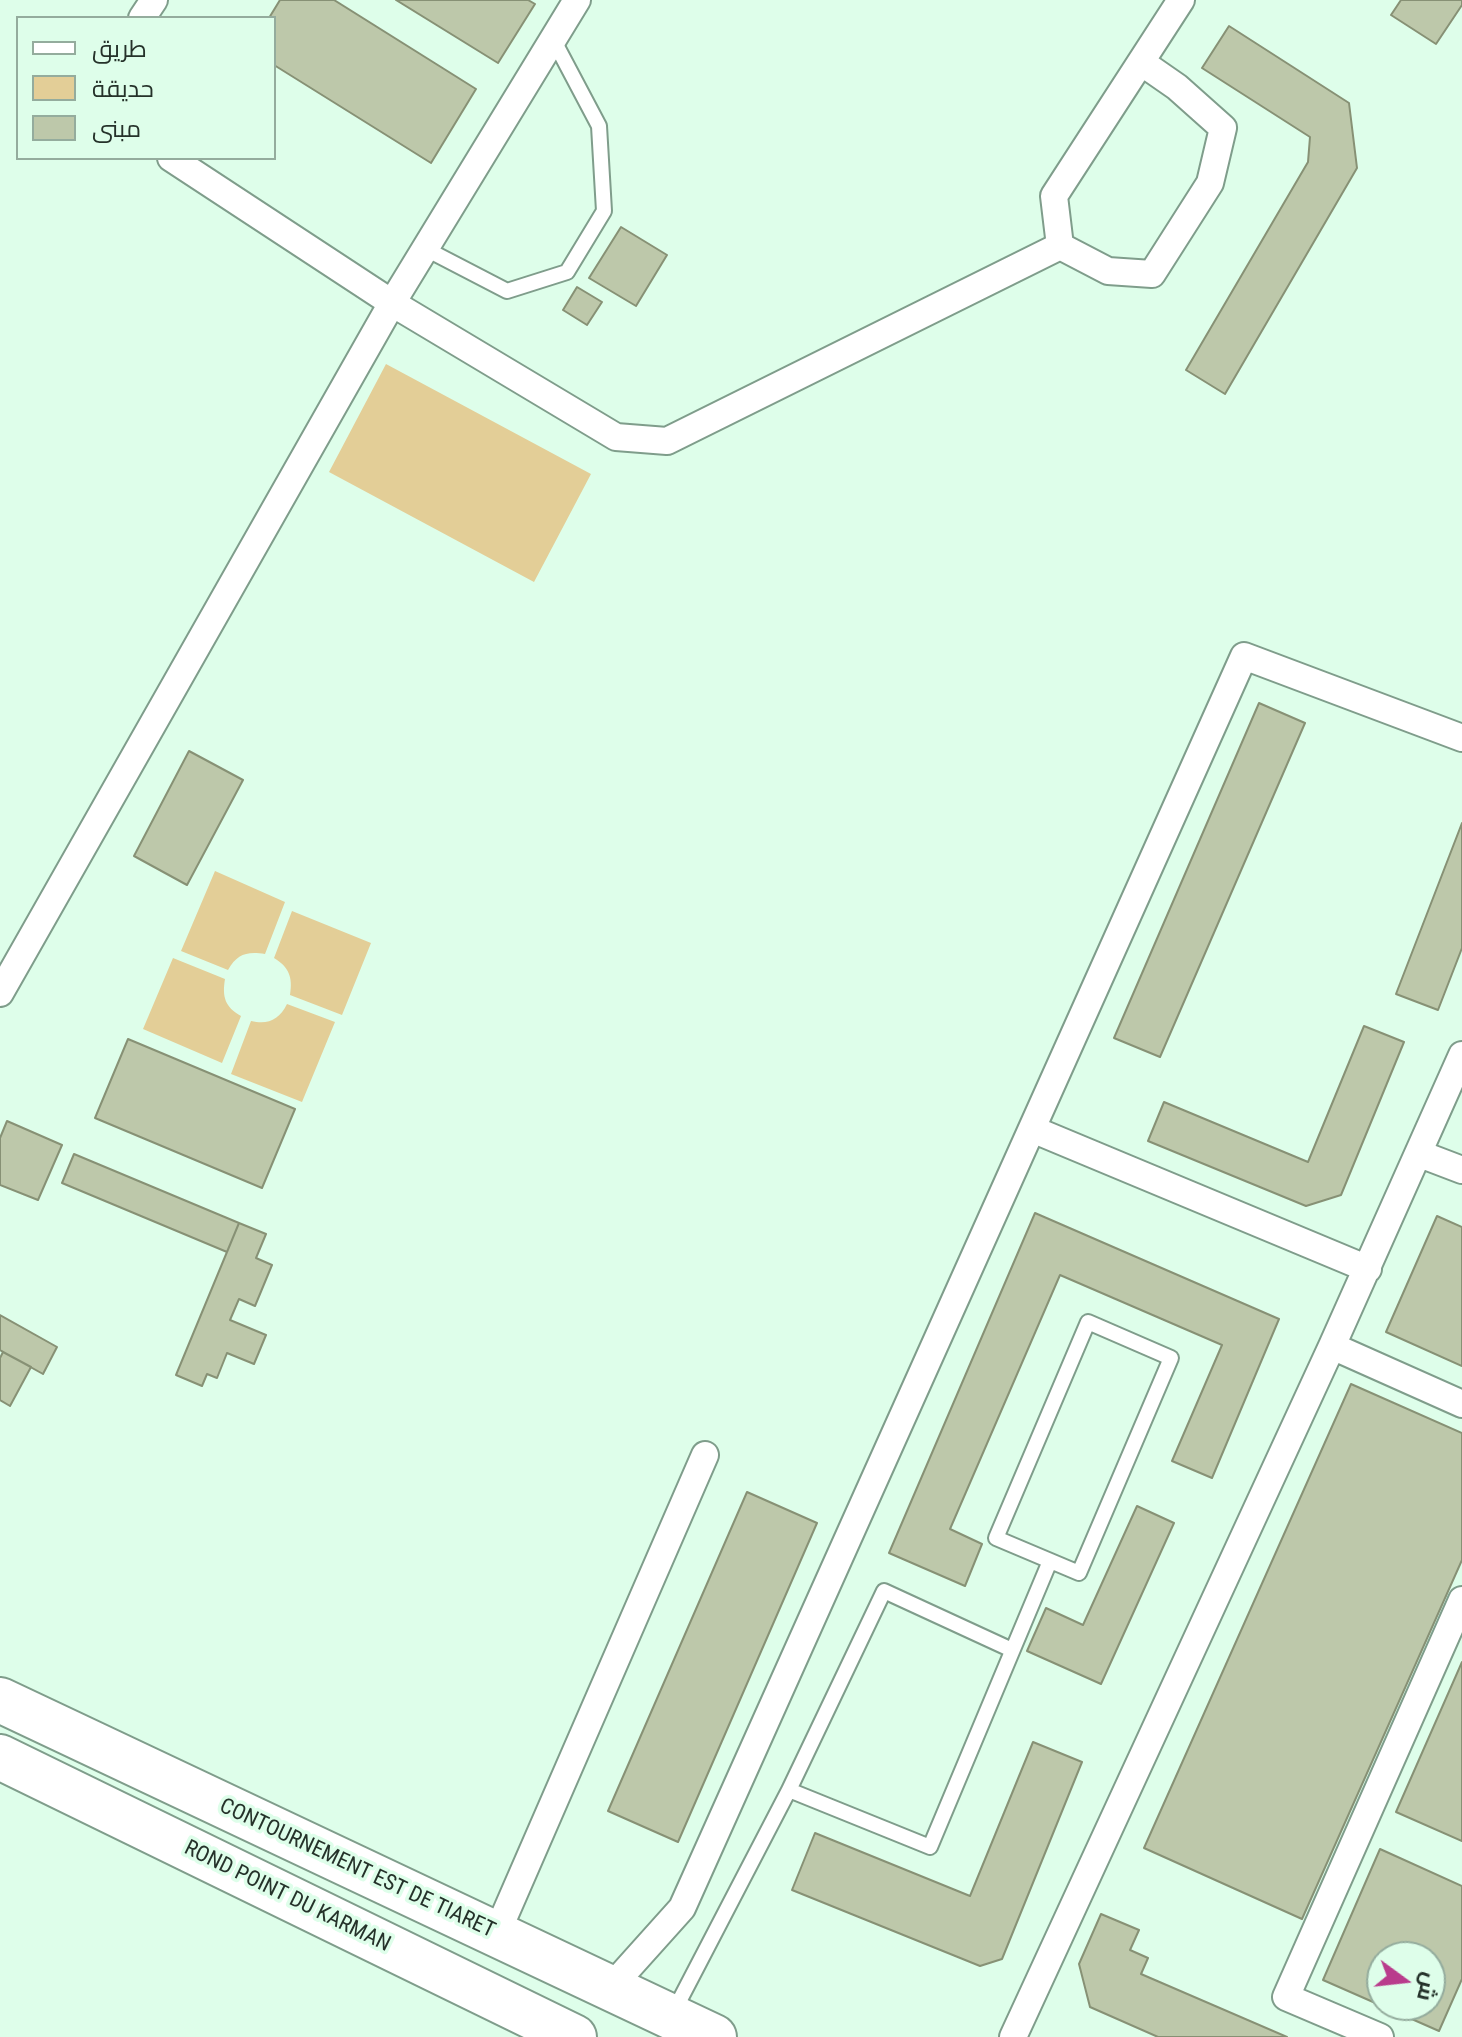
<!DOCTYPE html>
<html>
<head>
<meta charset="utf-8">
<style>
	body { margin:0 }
	#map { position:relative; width:1462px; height:2037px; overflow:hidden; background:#defeea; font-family:"Roboto Condensed",Cairo,sans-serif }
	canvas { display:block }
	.legend { position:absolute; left:16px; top:16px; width:260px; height:144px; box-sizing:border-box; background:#defeea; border:2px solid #94ac9d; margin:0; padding:10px 14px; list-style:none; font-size:24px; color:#25322a }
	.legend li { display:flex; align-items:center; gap:16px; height:40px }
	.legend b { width:40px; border:2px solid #94ac9d }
	.north { position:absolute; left:1366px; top:1941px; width:80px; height:80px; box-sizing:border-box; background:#defeea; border:2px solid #94ac9d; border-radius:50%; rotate:105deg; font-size:22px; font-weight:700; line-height:32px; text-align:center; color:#25322a }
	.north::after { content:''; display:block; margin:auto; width:28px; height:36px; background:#b93c8c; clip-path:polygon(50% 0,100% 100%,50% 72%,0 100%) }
</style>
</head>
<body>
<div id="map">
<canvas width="1462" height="2037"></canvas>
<ul class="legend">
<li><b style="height:10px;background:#fff"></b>طريق</li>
<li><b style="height:22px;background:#e3ce97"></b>حديقة</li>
<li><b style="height:22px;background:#bdc8aa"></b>مبنى</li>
</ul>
<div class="north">ش</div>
</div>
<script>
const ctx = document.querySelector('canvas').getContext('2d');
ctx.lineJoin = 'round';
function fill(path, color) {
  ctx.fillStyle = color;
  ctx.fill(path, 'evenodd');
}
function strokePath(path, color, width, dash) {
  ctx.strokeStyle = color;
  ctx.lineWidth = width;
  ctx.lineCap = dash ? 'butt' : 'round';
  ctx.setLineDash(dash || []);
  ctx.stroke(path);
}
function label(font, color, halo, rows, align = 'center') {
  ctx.font = font + ' "Roboto Condensed",sans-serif';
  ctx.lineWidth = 7;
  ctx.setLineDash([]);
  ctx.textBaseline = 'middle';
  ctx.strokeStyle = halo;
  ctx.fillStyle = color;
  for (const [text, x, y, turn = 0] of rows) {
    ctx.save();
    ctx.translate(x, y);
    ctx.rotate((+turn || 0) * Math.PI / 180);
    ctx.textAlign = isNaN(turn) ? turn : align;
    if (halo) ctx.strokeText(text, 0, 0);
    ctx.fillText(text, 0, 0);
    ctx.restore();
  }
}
fill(new Path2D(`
	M386,364L591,474L534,582L329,472Z
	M215,871L285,902L265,954C247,951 237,954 228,970L181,951Z
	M292,911L371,943L342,1015L290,995C293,977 289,967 274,958Z
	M173,958L225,979C222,997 225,1007 241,1016L222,1063L143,1029Z
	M287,1004L335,1022L302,1102L231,1074L251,1021C268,1025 279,1020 287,1004Z`), '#e3ce97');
const building = new Path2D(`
	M280,0H334L476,89L431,163L274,65V18H269Z
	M396,0H528L535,4L498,63Z
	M1401,0H1462V5L1436,44L1391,15Z
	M1229,26L1349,103L1357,168L1225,394L1186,370L1308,162L1310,137L1202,68Z
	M621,227L667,255L636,306L589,278Z
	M577,287L602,302L587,325L563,310Z
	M1259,703L1305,723L1160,1057L1114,1038Z
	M189,751L243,780L187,885L134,856Z
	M1462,823V948L1438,1010L1396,994Z
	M1364,1026L1404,1042L1341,1195L1306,1206L1148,1141L1164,1102L1308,1162Z
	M128,1039L295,1109L262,1188L95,1118Z
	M7,1121L62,1145L38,1200L0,1185V1138Z
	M74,1154L239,1223L227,1252L62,1183Z
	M1035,1213L1279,1319L1212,1478L1172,1461L1222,1345L1060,1275L950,1529L982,1544L965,1586L889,1553Z
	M1437,1216L1462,1227V1366L1386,1332Z
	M239,1223L266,1234L256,1258L272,1265L255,1306L239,1299L230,1320L266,1335L254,1364L227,1353L217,1378L207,1374L202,1386L176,1375Z
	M0,1315L57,1347L43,1374L0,1350Z
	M3,1352L31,1367L10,1406L0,1400V1358Z
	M1351,1384L1462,1433V1560L1302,1919L1144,1848Z
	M747,1492L817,1523L678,1842L608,1811Z
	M1137,1506L1174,1523L1101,1684L1027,1651L1046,1608L1083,1625Z
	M1462,1662V1841L1396,1812Z
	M1033,1742L1082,1762L1002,1959L980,1966L792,1890L815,1833L970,1896Z
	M1380,1849L1462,1886V1979L1439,2031L1323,1980ZM1382,1957H1430V2005H1382Z
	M1101,1914L1139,1930L1130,1950L1148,1958L1141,1974L1287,2037H1158L1090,2007L1079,1964Z`);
fill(building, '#bdc8aa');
strokePath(building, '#879175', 2);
const service = new Path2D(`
	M426,249L507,291L567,272L604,211L599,126L553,39
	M1088,1322L1171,1358L1079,1573L996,1538Z
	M1012,1650L884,1591L789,1790L930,1847L1050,1561
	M673,2013L789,1790`);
const minor = new Path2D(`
	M142,18L154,0
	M1141,62L1177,87L1223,128L1210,183L1152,274L1108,271L1060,246L1054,196L1181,0
	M171,158L392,303L616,437L667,441L1060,246
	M0,993L392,303L577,0
	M1032,1129L1368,1269
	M1420,1154L1462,1170
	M1332,1346L1462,1404
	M496,1935L705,1455
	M612,1986L682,1908L1244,656L1462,738
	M1013,2037L1332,1346L1462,1055
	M1380,2037L1286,1997L1462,1600`);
const trunk = new Path2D(`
	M0,1700C238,1813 476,1924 714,2037
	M0,1757L574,2037`);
strokePath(service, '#7f9d8b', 18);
strokePath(minor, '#7f9d8b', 30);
strokePath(trunk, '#7f9d8b', 48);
strokePath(service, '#fff', 14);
strokePath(minor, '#fff', 26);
strokePath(trunk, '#fff', 44);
label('22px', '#25322a', '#defeea', [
	["CONTOURNEMENT EST DE TIARET",357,1869,25],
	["ROND POINT DU KARMAN",287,1897,26]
]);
</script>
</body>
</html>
